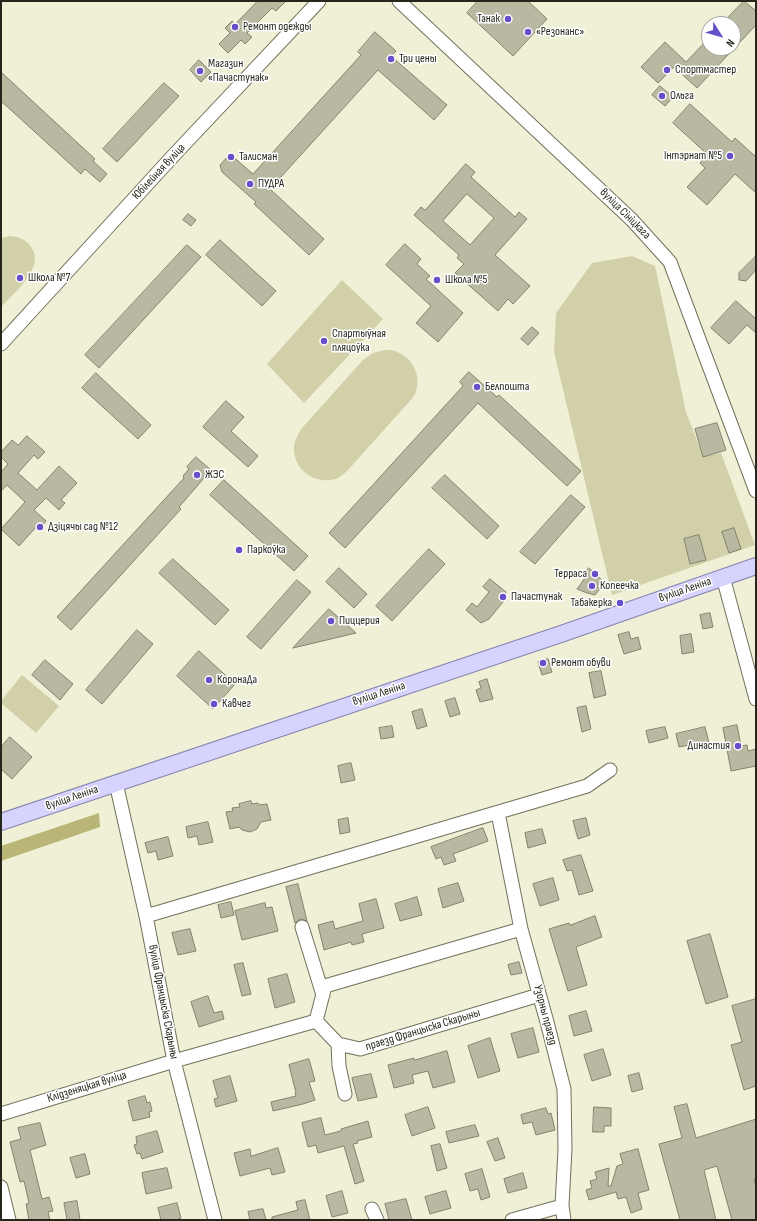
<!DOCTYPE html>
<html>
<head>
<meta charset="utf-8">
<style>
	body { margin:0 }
	#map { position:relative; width:757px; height:1221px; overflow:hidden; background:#f0f0d7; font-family:"Sofia Sans Condensed",sans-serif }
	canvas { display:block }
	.frame { position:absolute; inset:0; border:2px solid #26261d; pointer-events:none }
	.north { position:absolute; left:701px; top:16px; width:40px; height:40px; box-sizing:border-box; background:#fff; border:1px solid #a8a8a5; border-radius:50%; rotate:127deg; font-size:11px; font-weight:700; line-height:16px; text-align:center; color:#26261d }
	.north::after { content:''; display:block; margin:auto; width:14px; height:18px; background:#664fc8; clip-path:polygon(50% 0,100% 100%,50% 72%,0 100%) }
</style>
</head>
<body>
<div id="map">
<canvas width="757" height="1221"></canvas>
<div class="frame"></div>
<div class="north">N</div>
</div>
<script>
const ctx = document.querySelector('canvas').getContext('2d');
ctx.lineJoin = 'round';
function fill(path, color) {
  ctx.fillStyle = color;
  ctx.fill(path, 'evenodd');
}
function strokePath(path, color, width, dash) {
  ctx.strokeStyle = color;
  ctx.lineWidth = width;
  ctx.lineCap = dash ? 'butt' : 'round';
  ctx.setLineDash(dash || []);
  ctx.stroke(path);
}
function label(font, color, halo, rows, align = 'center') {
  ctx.font = font + ' "Sofia Sans Condensed",sans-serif';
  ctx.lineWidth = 3;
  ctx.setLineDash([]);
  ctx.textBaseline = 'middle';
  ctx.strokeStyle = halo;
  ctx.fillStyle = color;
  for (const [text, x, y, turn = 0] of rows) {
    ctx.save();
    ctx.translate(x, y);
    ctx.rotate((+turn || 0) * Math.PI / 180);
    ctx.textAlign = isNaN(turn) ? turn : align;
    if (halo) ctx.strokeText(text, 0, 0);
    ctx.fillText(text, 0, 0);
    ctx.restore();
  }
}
fill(new Path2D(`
	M10,236C19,237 26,239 31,247C46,267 14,293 1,307V238Z
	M632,256L655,266L686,412L703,456L721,453L755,545L612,595L554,352L556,313L592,263Z
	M342,280L383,319L304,403L267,364Z
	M385,350C389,350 394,350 397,352C413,358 421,375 416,391C415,395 412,399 409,402L348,470C345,473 341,476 338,478C318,486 296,472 294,452C293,443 297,436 302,428L363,360L373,353Z
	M22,675L59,706L36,733L1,703V701Z`), '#d2d0a9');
fill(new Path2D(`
	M99,813L100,827L1,861V846Z`), '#b9b576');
const building = new Path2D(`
	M258,1H286L276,11L272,8L247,33L252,37L245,44L241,40L228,53L219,44L230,33L225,28L232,21L235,24Z
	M478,1H528L547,19L513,56L467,13Z
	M744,1L756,11V25L697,88L674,67L658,83L641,67L665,42L686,62L709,38V48H733V24H722Z
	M375,32L396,51L391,56L447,105L434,120L378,70L270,189L324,239L309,255L254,204L256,202L222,172L220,165L230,154L253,174L361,55L358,52Z
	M199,60L211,72L201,82L190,70Z
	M1,72L95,159L93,161L107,174L100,182L85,169L81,174L1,101Z
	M164,83L179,96L117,162L103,149Z
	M660,86L673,97L665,106L652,95Z
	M690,104L732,142L735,138L756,157V193L735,174L707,205L687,187L705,168L700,163L707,154L673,123Z
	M466,164L475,172L471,177L515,217L519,212L527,219L495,255L530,286L513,304L508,299L498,311L455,273L464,264L457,258L459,255L414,215L421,207L425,210ZM467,194L494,218L470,245L443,221Z
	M188,214L196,220L191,226L183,220Z
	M220,240L276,291L262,306L206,255Z
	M405,244L421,259L417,264L430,276L426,279L463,313L438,342L416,323L431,306L386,265Z
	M187,245L201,257L99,368L85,355Z
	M756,256V270L746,281L739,280V273Z
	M736,301L756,319V333L747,325L729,344L711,328Z
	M532,327L539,333L528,345L521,339Z
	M469,372L497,397L499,395L581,471L567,486L478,403L345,548L329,533L463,386L460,382Z
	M96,373L151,425L138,439L82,388Z
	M226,401L244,417L231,431L258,456L248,467L203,427Z
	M717,423L726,450L703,457L695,429Z
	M27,436L45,452L38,459L34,455L18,473L37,490L59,466L77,483L61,500L65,503L59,510L46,498L34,510L46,521L40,529L37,526L19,546L1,529L25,502L7,485L1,491V472L8,464L1,457V452L12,440L18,445Z
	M196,457L211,470L179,507L181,509L71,630L57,617L184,478L183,476L189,469L187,467Z
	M445,475L499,526L487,539L432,488Z
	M224,480L308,556L294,571L210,495Z
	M571,495L585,507L535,564L520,552Z
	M734,528L741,549L729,553L722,532Z
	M699,535L706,560L690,564L684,539Z
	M429,549L445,564L392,621L376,606Z
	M173,559L229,610L215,625L159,573Z
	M339,568L367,594L354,608L326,582Z
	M589,568L602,580L597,586L600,589L595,595L587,593L577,589L585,578L582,576Z
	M490,579L506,592L503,602L489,619L481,623L466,610L472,603L477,607L489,592L483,587Z
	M297,580L311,592L261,649L247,637Z
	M329,609L356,633L293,648Z
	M710,613L713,627L703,629L700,615Z
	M137,630L153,644L102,704L86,690Z
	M629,632L631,639L638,637L641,649L624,654L618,635Z
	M691,634L694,652L682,654L680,636Z
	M199,651L235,684L213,709L177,676Z
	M548,659L552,672L542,675L538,662Z
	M45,660L73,684L60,700L32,675Z
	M601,671L606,695L594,698L589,673Z
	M487,679L493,699L480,702L476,690L481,688L479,682Z
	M455,698L460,714L450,717L445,701Z
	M586,706L591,729L582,732L577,708Z
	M422,709L427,726L417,729L412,712Z
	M737,725L741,746L747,745L748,751L756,749V766L731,771L723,728Z
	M392,726L394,737L381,739L379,728Z
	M665,727L668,738L649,743L646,731Z
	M705,727L710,747L697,750L695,744L679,747L676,734Z
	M10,737L32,757L12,779L1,769V747Z
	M351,763L355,780L341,783L338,766Z
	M251,801L252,804L258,803L259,805L267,804L271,820L261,822L257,829L250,832L242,830L239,827L230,829L226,812L233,811L232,808L240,807L239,804Z
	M348,818L350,832L340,834L338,820Z
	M586,818L590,835L578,839L573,821Z
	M208,822L213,842L199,845L197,836L188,838L186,827Z
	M483,828L488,841L453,854L456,861L444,865L441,857L436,859L431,847Z
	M542,829L546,843L528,848L525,833Z
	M168,837L173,856L158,860L156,851L148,853L145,843Z
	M581,855L593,891L579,895L572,870L567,871L563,860Z
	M553,878L559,900L540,906L533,884Z
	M458,883L464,901L443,908L438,889Z
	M298,884L307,921L300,919L295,923L286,887Z
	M417,897L422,915L400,921L395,904Z
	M376,899L384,928L362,934L364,942L352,945L351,942L324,950L318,925L333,921L335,929L363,921L359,904Z
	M231,902L234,915L221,918L218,905Z
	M265,903L266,908L272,907L278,931L242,940L235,911Z
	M595,916L602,937L576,947L587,985L568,991L549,929L569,923L570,925Z
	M190,929L196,951L178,955L172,933Z
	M710,934L728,997L706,1004L687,941Z
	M519,962L522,973L511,975L508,965Z
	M243,963L251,994L242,996L234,965Z
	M287,974L295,1002L275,1008L268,979Z
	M208,996L214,1013L222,1011L224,1019L199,1027L191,1002Z
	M756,999V1086L744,1090L731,1045L742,1042L732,1006Z
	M586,1011L592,1031L574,1036L569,1016Z
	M533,1028L539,1052L518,1058L511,1034Z
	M490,1038L500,1071L478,1078L468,1046Z
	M603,1049L611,1075L592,1081L584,1055Z
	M447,1051L455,1082L433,1088L428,1071L412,1075L414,1083L394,1088L388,1065L414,1058V1060Z
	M309,1059L315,1081L309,1082L315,1100L303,1104L273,1111L271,1102L296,1096L295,1093H296L289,1065Z
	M639,1073L643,1089L632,1092L628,1076Z
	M371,1074L377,1097L358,1101L352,1078Z
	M230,1076L237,1101L216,1107L214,1099L218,1098L213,1081Z
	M145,1096L147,1103L150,1102L152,1111L149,1112L150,1117L133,1121L128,1101Z
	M687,1104L696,1138L756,1119V1179H754L756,1187V1220H732L717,1166L704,1170L716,1220H680L659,1144L682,1138L674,1107Z
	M428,1107L435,1128L412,1136L405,1115Z
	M594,1107L611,1108V1126H604V1132H593Z
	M546,1108L548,1114L551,1113L555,1130L536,1135L532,1122L523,1124L521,1115Z
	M321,1118L325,1135L341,1131V1129L368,1121L372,1137L357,1141L358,1143L353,1144L364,1181L355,1184L344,1146L318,1153L316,1145L308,1147L302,1123Z
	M40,1123L46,1145L30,1150L42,1199L49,1197L53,1211L48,1212L50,1220H29L26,1204L29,1203L24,1181L20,1182L10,1142L21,1139L18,1128Z
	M475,1125L479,1136L449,1143L446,1132Z
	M157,1131L163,1152L142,1159L140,1153L137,1154L134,1145L137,1144L136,1137Z
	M498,1138L505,1158L495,1161L487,1142Z
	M440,1144L447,1168L437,1171L431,1146Z
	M278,1148L285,1172L272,1175L270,1168L240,1176L234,1153L250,1149L251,1156Z
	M638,1149L649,1190L638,1193L642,1209L631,1213L626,1197L618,1199L616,1192L589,1200L586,1190L592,1188L590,1181L597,1179L595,1172L609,1168L608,1186H611L617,1166L623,1164L620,1154Z
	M85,1154L90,1174L76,1178L70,1158Z
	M167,1168L172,1188L146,1194L142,1173Z
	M482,1169L490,1197L481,1200L478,1189L470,1191L465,1174Z
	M523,1173L527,1188L508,1193L504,1179Z
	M342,1191L348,1213L332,1217L326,1196Z
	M446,1191L451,1208L430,1214L425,1197Z
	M406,1199L412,1220H389L385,1204Z
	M305,1200L310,1220H272V1217L298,1210L296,1202Z
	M77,1201L80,1220H67L64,1203Z
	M177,1203L181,1218L176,1220H161L158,1208Z
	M263,1209L266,1220H250L248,1212Z`);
fill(building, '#b9b8a0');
strokePath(building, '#84836c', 1);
const minor = new Path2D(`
	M399,1L632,220L670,262L756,491
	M1,344L173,156L319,1
	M723,577L756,699
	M116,783L146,916L174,1061L215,1220
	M498,813L521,929L547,1022L564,1089L565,1149L562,1206L564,1220
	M146,916L587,786L610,770
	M302,927L323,995
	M316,1021L325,986L521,929
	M338,1044L339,1066L345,1094
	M1,1114L174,1061L316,1021L338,1044L360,1049L539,995
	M1,1187L9,1220
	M372,1209L377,1220
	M512,1220L562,1206`);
const major = new Path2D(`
	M1,822L561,634L756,566`);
strokePath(minor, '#72705b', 15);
strokePath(major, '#8683af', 18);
strokePath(minor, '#fff', 13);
strokePath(major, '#d6d3fe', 16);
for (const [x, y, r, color] of [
	[508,19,4,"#664fc8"],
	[235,27,4,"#664fc8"],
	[528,32,4,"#664fc8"],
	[391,59,4,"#664fc8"],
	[667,70,4,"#664fc8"],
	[200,71,4,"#664fc8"],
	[662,96,4,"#664fc8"],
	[730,156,4,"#664fc8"],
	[231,157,4,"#664fc8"],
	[250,184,4,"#664fc8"],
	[20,278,4,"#664fc8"],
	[437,280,4,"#664fc8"],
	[324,341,4,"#664fc8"],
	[477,387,4,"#664fc8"],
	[197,475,4,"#664fc8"],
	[40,527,4,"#664fc8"],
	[239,550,4,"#664fc8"],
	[595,574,4,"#664fc8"],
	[592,586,4,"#664fc8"],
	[503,597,4,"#664fc8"],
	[620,603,4,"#664fc8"],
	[331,621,4,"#664fc8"],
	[543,663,4,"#664fc8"],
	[209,680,4,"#664fc8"],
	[214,704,4,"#664fc8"],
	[738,746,4,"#664fc8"]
]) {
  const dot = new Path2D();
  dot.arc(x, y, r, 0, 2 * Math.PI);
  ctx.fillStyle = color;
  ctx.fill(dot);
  strokePath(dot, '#fff', 1.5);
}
label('12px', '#26261d', '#fff', [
	["Танак",500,19,"right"],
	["Ремонт одежды",243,27],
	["«Резонанс»",536,32],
	["Три цены",399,59],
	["Магазин",208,64],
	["«Пачастунак»",208,78],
	["Спортмастер",675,70],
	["Ольга",670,96],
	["Інтэрнат №5",722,156,"right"],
	["Талисман",239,157],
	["ПУДРА",258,184],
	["Школа №7",28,278],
	["Школа №5",445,280],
	["Спартыўная",332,334],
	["пляцоўка",332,348],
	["Белпошта",485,387],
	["ЖЭС",205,475],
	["Дзіцячы сад №12",48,527],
	["Паркоўка",247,550],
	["Терраса",587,574,"right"],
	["Копеечка",600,586],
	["Пачастунак",511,597],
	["Табакерка",612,603,"right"],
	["Пиццерия",339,621],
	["Ремонт обуви",551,663],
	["КоронаДа",217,680],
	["Кавчег",222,704],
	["Династия",730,746,"right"]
], 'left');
label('12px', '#26261d', '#fff', [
	["Юбілейная вуліца",159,172,-47],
	["вуліца Сініцкага",625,214,45],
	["вуліца Леніна",685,590,-19],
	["вуліца Леніна",379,694,-18],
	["вуліца Леніна",72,798,-19],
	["вуліца Францыска Скарыны",163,1002,79],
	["Узорны праезд",545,1015,75],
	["праезд Францыска Скарыны",423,1030,-17],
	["Клідзеняцкая вуліца",87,1087,-17]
]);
</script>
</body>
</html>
